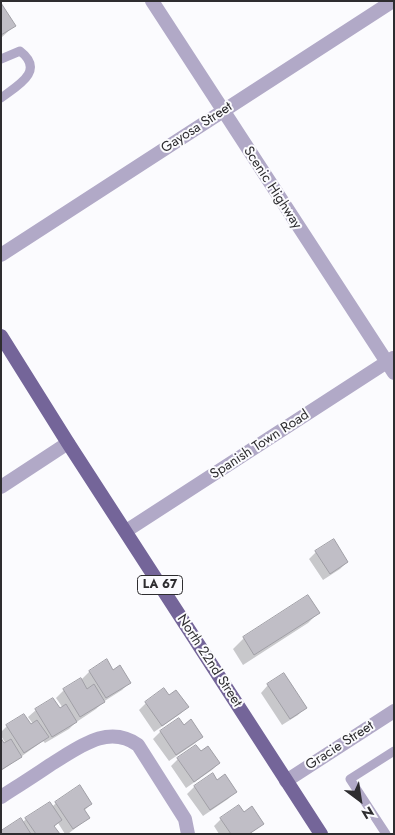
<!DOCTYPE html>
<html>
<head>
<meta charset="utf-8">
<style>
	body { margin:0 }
	#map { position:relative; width:395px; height:835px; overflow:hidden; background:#fbfbfe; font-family:Jost,sans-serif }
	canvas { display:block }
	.frame { position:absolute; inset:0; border:2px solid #2e2d30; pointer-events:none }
	.north { position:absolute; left:335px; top:775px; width:50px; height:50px; -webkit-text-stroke:4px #fbfbfe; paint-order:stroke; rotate:149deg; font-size:14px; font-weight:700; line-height:20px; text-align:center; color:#2e2d30 }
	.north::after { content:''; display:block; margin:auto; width:18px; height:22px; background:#2e2d30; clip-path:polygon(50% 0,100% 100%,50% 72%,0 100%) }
</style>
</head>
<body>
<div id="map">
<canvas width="395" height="835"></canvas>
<div class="frame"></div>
<div class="north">N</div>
</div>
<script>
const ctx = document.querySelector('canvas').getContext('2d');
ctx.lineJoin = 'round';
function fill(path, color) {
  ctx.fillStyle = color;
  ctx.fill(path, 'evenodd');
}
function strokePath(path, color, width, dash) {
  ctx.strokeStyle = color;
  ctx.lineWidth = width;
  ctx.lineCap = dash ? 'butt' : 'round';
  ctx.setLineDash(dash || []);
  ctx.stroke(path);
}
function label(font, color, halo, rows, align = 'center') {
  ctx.font = font + ' Jost,sans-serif';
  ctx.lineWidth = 4;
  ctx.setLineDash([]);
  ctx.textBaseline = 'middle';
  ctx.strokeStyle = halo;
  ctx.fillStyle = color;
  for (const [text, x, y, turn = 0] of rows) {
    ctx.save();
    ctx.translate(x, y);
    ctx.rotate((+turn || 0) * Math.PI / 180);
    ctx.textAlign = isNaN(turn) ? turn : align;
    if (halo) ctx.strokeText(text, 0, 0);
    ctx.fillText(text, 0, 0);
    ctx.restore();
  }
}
fill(new Path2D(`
	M1,5L14,26L1,38Z
	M316,552L347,562L340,569L323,580L309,559Z
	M308,597L318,613L308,623L243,665L233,649L244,638Z
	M106,661L113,671L129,683L122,690L103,702L96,709L75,723L69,729L45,743L43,741L1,771V740L4,745L6,744L1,736V732L7,726L33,724L28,717L36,710L53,700L59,710L63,708L56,698L64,690L81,680L89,672Z
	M268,685L305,707L298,715L282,725L261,693Z
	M168,697L187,707L180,714L154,732L139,710L146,703Z
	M178,720L183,726L202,736L194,744L169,761L153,739L160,732Z
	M200,753L219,763L212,770L186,788L171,766L178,759Z
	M212,775L217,782L235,791L228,799L203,816L187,794L194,787Z
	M56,803L91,804L84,811L88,818L68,834H65L58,823L54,827L58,834H1L22,823L26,819L52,807Z
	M244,814L262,823L250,834H219L214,826L221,819Z`), '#0003');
const building = new Path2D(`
	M1,3L16,26L1,35Z
	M334,539L348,562L330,574L315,551Z
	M308,595L320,613L254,655L243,637Z
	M107,659L113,670L120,665L131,683L106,698L89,671Z
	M284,673L307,708L290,719L267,684Z
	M81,678L87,689L94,684L105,702L80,717L63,689Z
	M164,688L169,695L176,690L189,707L162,726L145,702Z
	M53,698L60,708L66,704L77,722L52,737L35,709Z
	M24,714L31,724L37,720L49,737L24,753L6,725Z
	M179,718L184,725L191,719L203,737L176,755L160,731Z
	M1,738L4,743L11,739L22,757L1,770Z
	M196,745L201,751L208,746L220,763L194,782L177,758Z
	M213,773L217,780L225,774L237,792L210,810L194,786Z
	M80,785L92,804L84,809L90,818L73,829L55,802Z
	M50,802L62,820L54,826L60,834H36L25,818Z
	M239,805L244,812L252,806L264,824L249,834H231L220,818Z
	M21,818L31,834H1V831Z`);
fill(building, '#c0bec6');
strokePath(building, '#a09fa6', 1);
strokePath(new Path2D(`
	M1,59L20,51C46,71 17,86 1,98
	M386,834L350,779L394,751`), '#b1a9c7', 9);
strokePath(new Path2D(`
	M1,255L393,1
	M1,487L68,443
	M286,781L394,711
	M1,797C18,786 34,776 50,765C77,749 107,723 138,745L185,819L188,834`), '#b1a9c7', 14);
strokePath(new Path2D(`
	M152,1L394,373
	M126,531L393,358`), '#b1a9c7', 14);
strokePath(new Path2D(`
	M1,336L68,443L321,834`), '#746599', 14);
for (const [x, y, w] of [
	[160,585,45]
]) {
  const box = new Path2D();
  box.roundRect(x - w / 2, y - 9.5, w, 19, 4);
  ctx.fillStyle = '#fbfbfe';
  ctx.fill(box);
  strokePath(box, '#2e2d30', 1);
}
label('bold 12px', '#2e2d30', null, [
	["LA 67",160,585]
]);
label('14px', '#2e2d30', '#fbfbfe', [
	["Gayosa Street",197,128,-33],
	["Scenic Highway",272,188,57],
	["Spanish Town Road",260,445,-33],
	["North 22nd Street",209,661,57],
	["Gracie Street",340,746,-33]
]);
</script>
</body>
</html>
